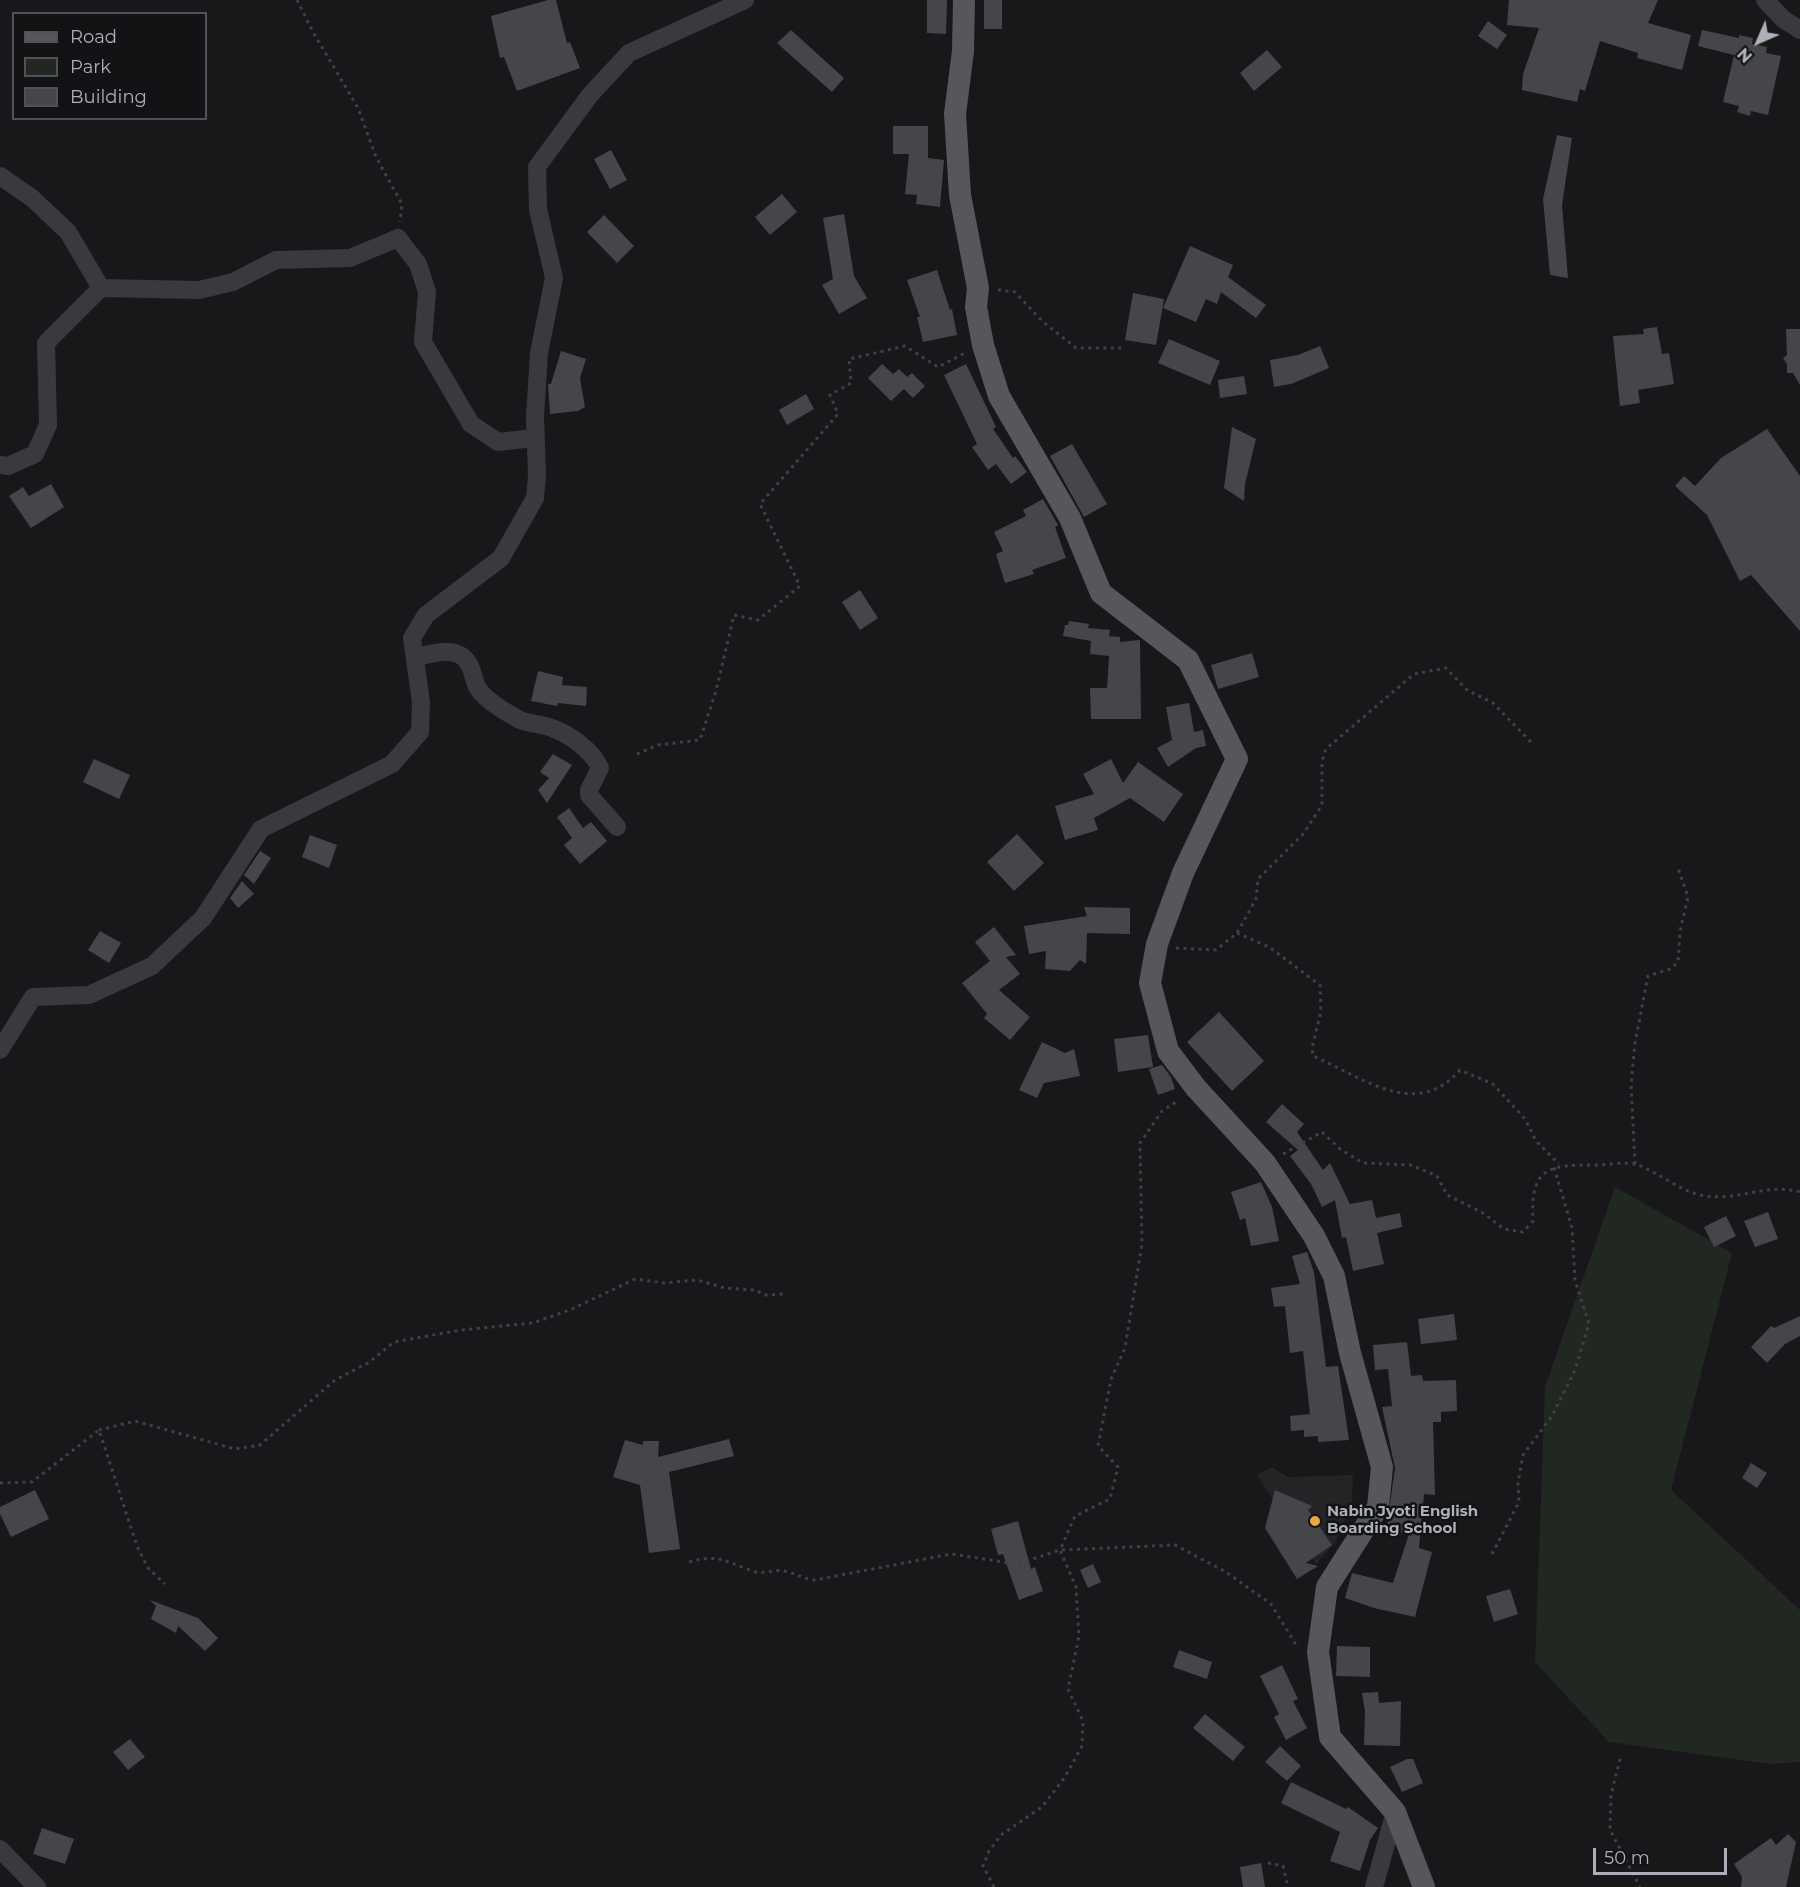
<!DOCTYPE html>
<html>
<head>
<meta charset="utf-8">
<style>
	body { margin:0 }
	#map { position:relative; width:1800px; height:1887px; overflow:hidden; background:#18181a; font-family:Montserrat,sans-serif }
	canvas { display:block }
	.legend { position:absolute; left:12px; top:12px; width:195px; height:108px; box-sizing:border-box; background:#131315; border:2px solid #505257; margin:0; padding:8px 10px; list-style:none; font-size:18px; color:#abb0b9 }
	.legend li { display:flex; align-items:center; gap:12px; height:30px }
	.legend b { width:30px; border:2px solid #505257 }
	.north { position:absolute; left:1728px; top:12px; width:60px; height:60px; -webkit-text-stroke:4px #131315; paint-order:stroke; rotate:225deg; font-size:16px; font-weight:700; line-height:24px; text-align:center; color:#abb0b9 }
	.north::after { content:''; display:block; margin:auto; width:21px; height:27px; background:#abb0b9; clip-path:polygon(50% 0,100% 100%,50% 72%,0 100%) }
	.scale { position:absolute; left:1593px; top:1848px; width:134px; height:27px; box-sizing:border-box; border:3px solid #abb0b9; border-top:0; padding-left:8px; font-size:18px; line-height:21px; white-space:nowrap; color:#abb0b9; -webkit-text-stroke:4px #131315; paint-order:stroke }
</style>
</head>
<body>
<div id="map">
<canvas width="1800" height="1887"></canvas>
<ul class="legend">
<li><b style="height:8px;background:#55575d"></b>Road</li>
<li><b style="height:16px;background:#202821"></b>Park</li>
<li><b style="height:16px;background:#45464a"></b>Building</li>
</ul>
<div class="north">N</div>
<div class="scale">50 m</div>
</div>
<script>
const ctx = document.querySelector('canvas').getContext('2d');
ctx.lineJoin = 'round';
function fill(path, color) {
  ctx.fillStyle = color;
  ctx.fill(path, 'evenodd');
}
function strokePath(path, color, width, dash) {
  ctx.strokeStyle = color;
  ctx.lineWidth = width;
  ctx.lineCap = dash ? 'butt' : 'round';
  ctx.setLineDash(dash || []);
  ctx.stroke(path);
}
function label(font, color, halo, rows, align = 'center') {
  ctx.font = font + ' Montserrat,sans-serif';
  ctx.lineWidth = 5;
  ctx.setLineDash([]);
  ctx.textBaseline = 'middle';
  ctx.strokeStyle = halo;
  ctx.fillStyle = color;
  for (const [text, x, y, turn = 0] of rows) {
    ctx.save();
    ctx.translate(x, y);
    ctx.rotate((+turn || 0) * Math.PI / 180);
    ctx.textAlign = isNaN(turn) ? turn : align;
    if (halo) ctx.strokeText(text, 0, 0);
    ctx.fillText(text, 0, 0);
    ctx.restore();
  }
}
fill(new Path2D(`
	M1272,1467L1288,1477L1353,1475L1352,1503L1335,1543L1316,1564L1257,1475Z`), '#242427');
fill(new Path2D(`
	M1615,1187L1732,1253L1671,1490L1800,1610V1762L1771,1764L1609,1742L1535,1662L1545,1387Z`), '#202821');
fill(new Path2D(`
	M548,0H556L567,43L570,42L580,68L517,91L504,57L500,58L491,16Z
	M927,0H947L946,34L927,33Z
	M984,0H1002V29H984Z
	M1509,0H1658L1648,23L1691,35L1682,70L1637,58L1638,53L1600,41L1585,91L1580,89L1577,102L1522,90L1523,74L1539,28L1507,25Z
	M1488,21L1507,35L1497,49L1478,36Z
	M791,30L844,78L832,92L777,43Z
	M1702,30L1739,38V35L1753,38L1752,44L1767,47L1766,53L1781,56L1768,115L1751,111L1750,116L1737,112L1739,106L1723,102L1734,55L1698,46Z
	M1267,50L1282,67L1254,91L1240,73Z
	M893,126H928V158L944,160L940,207L916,204L917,195L905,194L909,154H893Z
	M1557,135L1572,138L1562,205L1568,278L1550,275L1543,199Z
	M611,150L627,180L610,189L594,159Z
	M782,194L797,212L770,235L755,217Z
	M844,214L854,276L867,298L839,314L822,285L833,279L823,218Z
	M604,215L634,246L617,263L587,232Z
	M1190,246L1233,265L1228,277L1266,305L1256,318L1221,292L1217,304L1206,299L1196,322L1163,308Z
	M937,270L950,310L952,309L957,335L923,342L917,317H920L907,280Z
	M1133,293L1164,299L1156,345L1125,340Z
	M1657,327L1662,354L1669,353L1674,384L1638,390L1640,403L1620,406L1613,336L1644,334L1643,329Z
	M1786,329H1800V385L1793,373H1787V364L1783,358L1787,355Z
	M1169,339L1220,361L1210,385L1158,363Z
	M1320,346L1329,368L1291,384L1274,387L1270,360L1298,355Z
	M561,351L586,359L580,378L585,407L578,411L550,414L548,384H551Z
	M882,364L893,374L899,369L907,377L912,373L925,386L913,398L904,389L891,401L868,378Z
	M966,364L996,427L993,429L1013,458L1015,456L1027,472L1011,484L996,464L988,470L972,447L977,444L944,375Z
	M1244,376L1247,394L1220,398L1218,380Z
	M806,394L814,409L787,425L779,410Z
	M1232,427L1256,439L1245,484L1244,501L1224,488Z
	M1767,429L1800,476V631L1751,575L1740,581L1707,515L1675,486L1684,476L1695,486L1721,458Z
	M1072,444L1107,504L1084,517L1050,456Z
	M51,484L64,507L31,528L9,496L23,487L29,496Z
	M1043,499L1058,525L1055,527L1066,558L1032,570L1034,574L1005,583L996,554L1003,551L994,532L1026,516L1023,510Z
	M860,590L878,618L860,630L842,602Z
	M1069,621L1089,624L1088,628L1110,630L1109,636L1120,637V642L1140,640L1141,719H1091L1090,688H1107L1109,656L1090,654L1091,641L1063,636L1065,625H1068Z
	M1252,653L1259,677L1218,689L1211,665Z
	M538,671L563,677L562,685L587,687L586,706L558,703L557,706L531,701Z
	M1189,703L1194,732L1203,730L1206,746L1196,748L1168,767L1157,748L1172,740L1166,707Z
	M553,754L572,765L547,803L538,790L549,778L540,772Z
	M94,759L130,775L119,799L83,782Z
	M1111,759L1123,783L1138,762L1183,794L1164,822L1130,798L1094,818L1098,830L1065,840L1055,806L1094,794L1083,774Z
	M569,808L583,828L591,822L607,841L580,864L564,845L572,838L557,817Z
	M1017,834L1044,863L1014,891L987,862Z
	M310,835L337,845L329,868L302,857Z
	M260,851L271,858L254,884L244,875Z
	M242,881L254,894L238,908L230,898Z
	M1084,907L1130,908V934L1087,933L1086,964L1080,960L1070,971L1045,969L1046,951L1029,954L1024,926L1087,916Z
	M994,927L1016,955L1006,957L1020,974L999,990L1030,1017L1010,1040L984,1018L987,1014L962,983L990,961L975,942Z
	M100,931L121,943L109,963L88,950Z
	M1219,1012L1264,1061L1232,1091L1187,1042Z
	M1148,1035L1153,1067L1118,1072L1114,1039Z
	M1042,1042L1065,1053L1074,1049L1080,1076L1044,1083L1037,1098L1019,1090Z
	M1162,1065L1171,1077L1175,1089L1158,1095L1149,1069Z
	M1282,1104L1304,1124L1297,1132L1323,1170L1330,1163L1350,1204L1372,1200L1376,1218L1400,1213L1402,1227L1377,1233L1384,1264L1353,1271L1346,1237L1342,1238L1335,1200L1322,1207L1311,1184L1290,1156L1298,1150L1266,1122Z
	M1261,1182L1272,1207L1279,1241L1251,1246L1245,1218L1240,1220L1231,1192Z
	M1768,1212L1778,1239L1755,1247L1744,1221Z
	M1726,1216L1736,1236L1714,1247L1704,1227Z
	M1307,1252L1314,1272L1326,1367L1338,1366L1349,1440L1318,1442V1436L1304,1437V1430L1291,1431L1290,1416L1310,1414L1303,1351L1290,1353L1285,1306L1274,1307L1271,1288L1300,1284L1292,1256Z
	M1454,1314L1457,1340L1421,1344L1418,1319Z
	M1800,1316V1336L1785,1344L1767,1363L1751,1347L1771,1326L1774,1328Z
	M1407,1342L1411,1376L1422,1375L1423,1381L1456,1380L1457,1411L1441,1412V1422H1433L1435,1495L1424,1494L1419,1548L1432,1552L1415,1617L1374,1608L1345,1598L1352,1573L1393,1583L1409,1534L1386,1532L1395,1468L1382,1407L1392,1406L1388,1369L1375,1370L1373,1345Z
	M729,1439L734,1456L669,1472L680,1549L649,1553L640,1485L613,1477L625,1440L643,1445V1441H659L658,1457Z
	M1751,1463L1767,1473L1757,1488L1742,1478Z
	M35,1490L49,1519L11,1537L0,1514V1507Z
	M1275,1490L1312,1506L1308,1510L1332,1545L1306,1563L1318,1566L1297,1579L1265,1528Z
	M1018,1521L1031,1569L1035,1567L1043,1591L1019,1600L1003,1554L998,1555L991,1529Z
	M1093,1564L1101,1582L1088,1588L1080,1570Z
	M1510,1589L1518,1614L1494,1622L1486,1596Z
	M150,1600L198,1618L218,1638L205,1651L178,1626L176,1633L151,1619L156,1606Z
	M1337,1646L1370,1647V1677L1336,1676Z
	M1179,1650L1212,1662L1207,1679L1173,1667Z
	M1282,1665L1298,1699L1293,1701L1307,1728L1286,1740L1274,1717L1279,1714L1260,1676Z
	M1378,1692L1379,1703L1401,1701L1400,1746L1364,1745L1365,1711L1362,1693Z
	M1205,1714L1245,1747L1233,1761L1193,1728Z
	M130,1739L145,1757L128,1770L113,1752Z
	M1280,1746L1301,1766L1287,1781L1265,1762Z
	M1407,1759H1413L1423,1783L1402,1792L1390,1767Z
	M1291,1782L1346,1809L1348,1807L1378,1828L1370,1840L1360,1871L1330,1861L1340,1832L1281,1803Z
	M42,1828L74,1839L65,1864L33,1854Z
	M1788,1834L1796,1842L1786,1887H1741L1742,1877L1734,1864L1771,1838L1776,1845Z
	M1261,1863L1265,1887H1243L1240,1867Z`), '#45464a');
strokePath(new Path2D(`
	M297,0L313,32L358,108L376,157L402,204L400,222
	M998,290L1015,292L1042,321L1076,348H1121
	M637,754L658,745L700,740L716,691L734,615L758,620L800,586L760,504L838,414L830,395L851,383L849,359L905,346L938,367L965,353
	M1237,933L1269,947L1320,985L1321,1011L1312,1048L1313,1056C1362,1077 1416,1121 1460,1070L1493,1084L1525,1119L1536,1141L1559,1164
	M1176,948L1216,950L1237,933L1256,899L1258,879L1303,834L1322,805V761L1326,749L1414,674L1446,668L1467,690L1493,703L1532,743
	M1283,1154L1322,1132L1340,1149L1363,1163L1411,1165L1437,1176L1447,1195L1483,1213L1504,1229L1523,1232L1533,1221C1530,1166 1549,1165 1597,1165C1609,1165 1626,1161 1638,1165C1659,1173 1679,1190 1700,1195C1738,1203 1764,1182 1800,1192
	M1635,1164L1631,1085L1635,1043L1648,976L1670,969L1678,962L1680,931L1688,897L1678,868
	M99,1430L135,1421L235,1449L260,1445L335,1380L368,1363L394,1342L461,1330L533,1323L572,1309L635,1279L664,1283L697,1280L725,1288L755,1290L765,1295L784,1294
	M0,1483L32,1482L99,1430L137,1546L148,1568L165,1584
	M1492,1554L1519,1502L1518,1483L1523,1455L1552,1416L1575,1370L1589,1324L1575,1280L1572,1228L1554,1167
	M689,1562C721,1553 727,1563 756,1572C766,1574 775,1569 784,1571C795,1573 804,1579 815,1580L951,1554L1017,1564L1060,1550L1175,1545L1226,1572L1271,1604L1298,1648
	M1620,1759L1611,1795L1610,1830L1640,1887
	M1268,1863L1283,1866L1288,1887
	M994,1887L983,1866L989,1851L1001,1835L1042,1807L1065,1777L1082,1746L1083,1721L1068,1689L1079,1636L1076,1587L1060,1550L1075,1516L1110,1499L1118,1467L1098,1446L1111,1379L1125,1348L1142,1244L1140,1143L1162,1111L1179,1100`), '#3f4145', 3, [3, 4.5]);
strokePath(new Path2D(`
	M1765,0L1783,19L1800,30
	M0,176L32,198L68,232L101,288
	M0,465L8,466L35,454L48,425L46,343L101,288L199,290L233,282L276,260L350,258L398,238L418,264L427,292L423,342L471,424L498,442L534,438
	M415,657C428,655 448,648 460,655C475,664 471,679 479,690C487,701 509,714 520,720C530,724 542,724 552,728C569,734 593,751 600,768L589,790V795L617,827
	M0,1050L33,997L89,995L152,966L203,918L261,829L392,764L420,732L421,702L412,638L426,615L501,558L535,498L537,475L535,417L539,353L554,278L538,209L537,167L590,95L629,53L745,0
	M0,1849L37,1887
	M1374,1887L1395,1812`), '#393a3f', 18);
strokePath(new Path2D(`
	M964,0L963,51L955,114L960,195L978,288L976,307L983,345L999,396L1070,518L1101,593L1188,660L1237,759L1183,873L1157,944L1150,983L1168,1051L1196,1088L1265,1163L1314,1236L1334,1276L1350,1353L1382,1467L1378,1507L1327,1587L1318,1652L1330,1737L1395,1812L1424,1887`), '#55575d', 22);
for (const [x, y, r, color] of [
	[1315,1521,6,"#e7a943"]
]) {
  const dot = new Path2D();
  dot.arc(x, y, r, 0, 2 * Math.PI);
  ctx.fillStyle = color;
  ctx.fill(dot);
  strokePath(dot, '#131315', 2);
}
label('bold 15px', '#abb0b9', '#131315', [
	["Nabin Jyoti English",1327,1512],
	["Boarding School",1327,1529]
], 'left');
</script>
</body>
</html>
